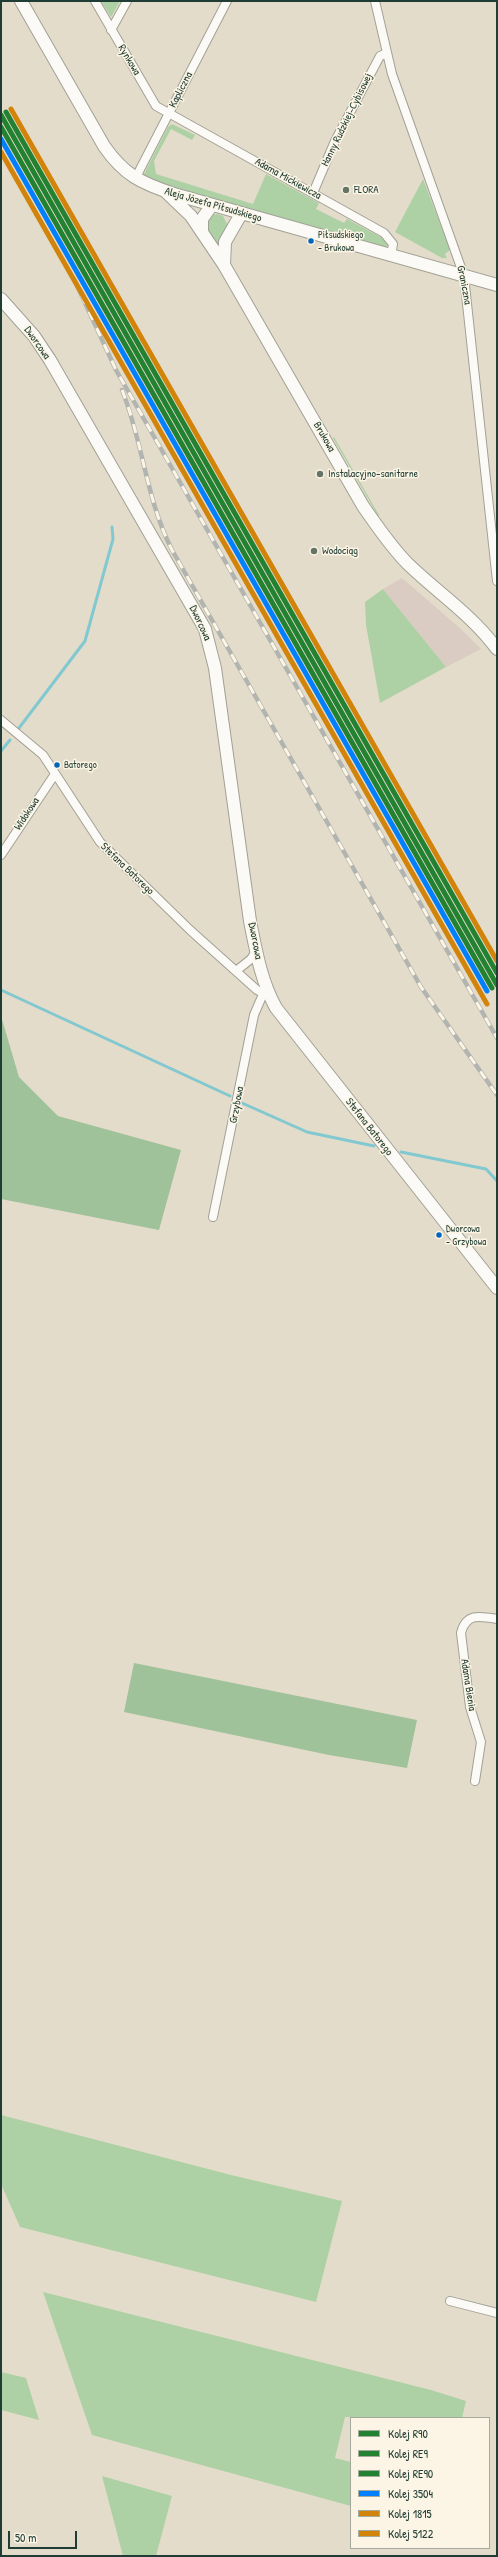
<!DOCTYPE html>
<html>
<head>
<meta charset="utf-8">
<style>
	body { margin:0 }
	#map { position:relative; width:498px; height:2557px; overflow:hidden; background:#e4dcca; font-family:"Patrick Hand",sans-serif }
	canvas { display:block }
	.frame { position:absolute; inset:0; border:2px solid #1f3d34; pointer-events:none }
	.legend { position:absolute; left:350px; top:2417px; width:140px; height:132px; box-sizing:border-box; background:#fcf5e5; border:1px solid #a4ab9e; margin:0; padding:5px 7px; list-style:none; font-size:12px; color:#1f3d34 }
	.legend li { display:flex; align-items:center; gap:8px; height:20px }
	.legend b { width:20px; border:1px solid #a4ab9e }
	.scale { position:absolute; left:8px; top:2531px; width:69px; height:18px; box-sizing:border-box; border:2px solid #1f3d34; border-top:0; padding-left:5px; font-size:12px; line-height:14px; white-space:nowrap; color:#1f3d34; -webkit-text-stroke:3px #fcf5e5; paint-order:stroke }
</style>
</head>
<body>
<div id="map">
<canvas width="498" height="2557"></canvas>
<div class="frame"></div>
<ul class="legend">
<li><b style="height:5px;background:#238132"></b>Kolej R90</li>
<li><b style="height:5px;background:#238132"></b>Kolej RE9</li>
<li><b style="height:5px;background:#238132"></b>Kolej RE90</li>
<li><b style="height:5px;background:#0080ff"></b>Kolej 3504</li>
<li><b style="height:5px;background:#d2830a"></b>Kolej 1815</li>
<li><b style="height:5px;background:#d2830a"></b>Kolej 5122</li>
</ul>
<div class="scale">50 m</div>
</div>
<script>
const ctx = document.querySelector('canvas').getContext('2d');
ctx.lineJoin = 'round';
function fill(path, color) {
  ctx.fillStyle = color;
  ctx.fill(path, 'evenodd');
}
function strokePath(path, color, width, dash) {
  ctx.strokeStyle = color;
  ctx.lineWidth = width;
  ctx.lineCap = dash ? 'butt' : 'round';
  ctx.setLineDash(dash || []);
  ctx.stroke(path);
}
function label(font, color, halo, rows, align = 'center') {
  ctx.font = font + ' "Patrick Hand",sans-serif';
  ctx.lineWidth = 3;
  ctx.setLineDash([]);
  ctx.textBaseline = 'middle';
  ctx.strokeStyle = halo;
  ctx.fillStyle = color;
  for (const [text, x, y, turn = 0] of rows) {
    ctx.save();
    ctx.translate(x, y);
    ctx.rotate((+turn || 0) * Math.PI / 180);
    ctx.textAlign = isNaN(turn) ? turn : align;
    if (halo) ctx.strokeText(text, 0, 0);
    ctx.fillText(text, 0, 0);
    ctx.restore();
  }
}
fill(new Path2D(`
	M402,578L461,629L481,649L446,667L383,589Z`), '#daccc3');
fill(new Path2D(`
	M101,1H120L111,17Z
	M172,124L195,135L192,140L171,129L154,161L156,174L253,204L266,174L319,203L316,209L344,223L347,219L388,241L387,250L158,184L143,176L168,127Z
	M423,179L450,250L445,254L447,258H442L395,232Z
	M217,214L223,216L228,226L221,260L206,233L204,222L211,215Z
	M334,437L379,515L378,516L333,438Z
	M383,589L446,667L380,703L366,625L365,602Z
	M1,2115L231,2175L342,2201L316,2302L20,2227L1,2184Z
	M43,2292L431,2390L466,2401L462,2418L345,2417L335,2458L351,2462V2506L92,2435Z
	M1,2372L26,2378L39,2420L1,2410Z
	M102,2476L172,2496L156,2556H123Z`), '#add1a4');
fill(new Path2D(`
	M1,1016L19,1077L58,1116L181,1150L159,1230L1,1199Z
	M134,1663L417,1720L407,1768L329,1755L124,1712Z`), '#a0c29a');
strokePath(new Path2D(`
	M19,728L85,641L113,539L112,527
	M1,751L10,740
	M1,990L230,1096
	M242,1103L307,1132L374,1146
	M401,1152L486,1169L497,1181`), '#81c8d0', 3);
const street = new Path2D(`
	M95,1L156,106L384,233L393,244L391,256
	M375,1L392,74L464,276L497,581
	M111,30L127,1
	M135,179L227,1
	M313,193L335,141L380,56L387,53
	M1,720L43,755L100,842L190,930L257,990L269,996
	M1,855L55,774
	M236,971L251,959L256,951
	M213,1217L254,1015L263,994
	M475,1781L481,1742L470,1707L461,1633C466,1613 480,1616 497,1619
	M450,2301L497,2313`);
const secondary = new Path2D(`
	M21,1L104,146C124,175 141,183 174,194L497,285
	M166,192L191,216L224,265L363,506C377,526 391,547 408,564C438,593 472,615 497,649
	M202,231V219L212,205
	M224,265L225,242L241,214
	M1,299L34,336L50,360L205,629L215,668L250,921C256,951 261,981 276,1008L497,1288`);
strokePath(street, '#a1a196', 10);
strokePath(secondary, '#a1a196', 14);
strokePath(street, '#fbfaf7', 8);
strokePath(secondary, '#fbfaf7', 12);
const rail = new Path2D(`
	M74,279L116,370L497,1038
	M122,390C143,442 146,499 172,550L421,987L497,1095`);
strokePath(rail, '#b2b4b0', 4.5);
strokePath(rail, '#fcf5e5', 3, [9]);
strokePath(new Path2D(`
	M1,115L497,985`), '#238132', 5);
strokePath(new Path2D(`
	M1,127L492,988`), '#238132', 5);
strokePath(new Path2D(`
	M6,112L497,973`), '#238132', 5);
strokePath(new Path2D(`
	M1,139L487,991`), '#0080ff', 5);
strokePath(new Path2D(`
	M11,109L497,961`), '#d2830a', 5);
strokePath(new Path2D(`
	M1,152L487,1004`), '#d2830a', 5);
for (const [x, y, r, color] of [
	[346,190,4,"#647568"],
	[311,241,3.5,"#0065bd"],
	[320,474,4,"#647568"],
	[314,551,4,"#647568"],
	[57,765,3.5,"#0065bd"],
	[439,1235,3.5,"#0065bd"]
]) {
  const dot = new Path2D();
  dot.arc(x, y, r, 0, 2 * Math.PI);
  ctx.fillStyle = color;
  ctx.fill(dot);
  strokePath(dot, '#fcf5e5', 1.5);
}
label('10px', '#1f3d34', '#fcf5e5', [
	["Piłsudskiego",318,235],
	["- Brukowa",318,248],
	["Batorego",64,765],
	["Dworcowa",446,1229],
	["- Grzybowa",446,1242]
], 'left');
label('11px', '#1f3d34', '#fcf5e5', [
	["Rynkowa",129,60,59],
	["Kapliczna",181,90,-63],
	["Hanny Rudzkiej-Cybisowej",347,120,-64],
	["Adama Mickiewicza",288,179,29],
	["Aleja Józefa Piłsudskiego",213,205,16],
	["Graniczna",464,285,79],
	["Dworcowa",37,343,55],
	["Brukowa",324,437,60],
	["Dworcowa",200,623,65],
	["Widokowa",27,814,-57],
	["Stefana Batorego",127,869,44],
	["Dworcowa",255,941,79],
	["Grzybowa",237,1105,-79],
	["Stefana Batorego",369,1127,52],
	["Adama Bienia",468,1685,81]
]);
label('11px', '#1f3d34', '#fcf5e5', [
	["FLORA",354,190],
	["Instalacyjno-sanitarne",328,474],
	["Wodociąg",322,551]
], 'left');
</script>
</body>
</html>
